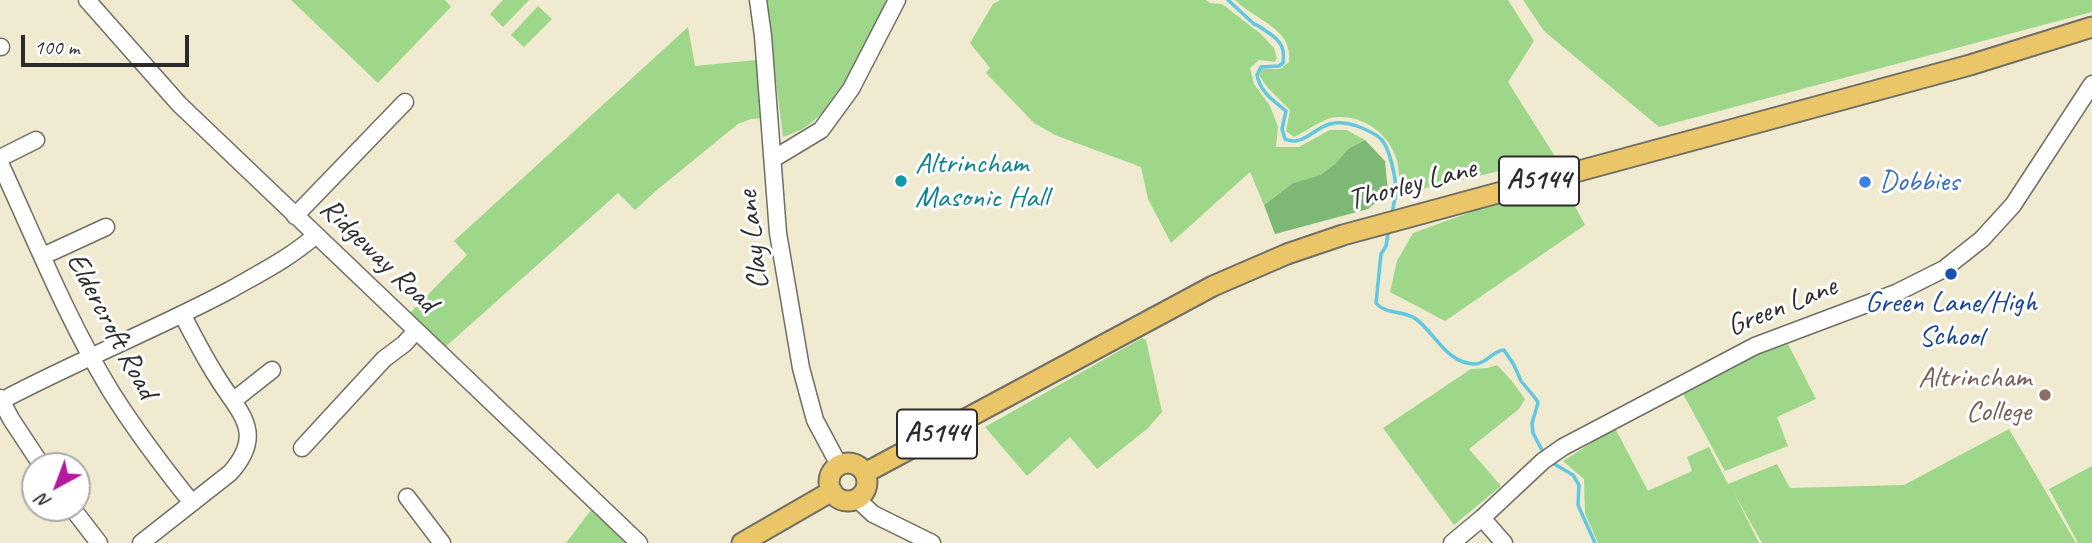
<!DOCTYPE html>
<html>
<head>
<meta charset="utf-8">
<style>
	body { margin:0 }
	#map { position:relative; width:2092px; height:543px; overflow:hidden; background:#efead0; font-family:Caveat,sans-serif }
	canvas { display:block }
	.north { position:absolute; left:21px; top:452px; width:70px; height:70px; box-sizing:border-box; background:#fff; border:2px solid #aaa; border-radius:50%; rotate:221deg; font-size:19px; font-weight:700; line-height:28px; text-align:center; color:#2b2b2b }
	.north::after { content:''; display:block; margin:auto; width:24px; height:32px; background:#b5179e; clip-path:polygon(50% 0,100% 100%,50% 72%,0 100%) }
	.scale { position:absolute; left:21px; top:35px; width:168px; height:32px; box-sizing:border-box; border:4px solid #2b2b2b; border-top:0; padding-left:9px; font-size:21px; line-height:24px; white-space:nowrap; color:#2b2b2b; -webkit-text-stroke:5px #fff; paint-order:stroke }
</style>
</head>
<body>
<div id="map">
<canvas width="2092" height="543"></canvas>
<div class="north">N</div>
<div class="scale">100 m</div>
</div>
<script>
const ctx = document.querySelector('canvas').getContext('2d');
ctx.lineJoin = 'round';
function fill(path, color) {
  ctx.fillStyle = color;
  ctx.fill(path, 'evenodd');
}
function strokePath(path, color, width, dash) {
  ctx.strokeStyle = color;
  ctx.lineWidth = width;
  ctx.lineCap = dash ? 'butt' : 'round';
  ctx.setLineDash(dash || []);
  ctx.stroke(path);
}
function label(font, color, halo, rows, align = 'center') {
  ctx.font = font + ' Caveat,sans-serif';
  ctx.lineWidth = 6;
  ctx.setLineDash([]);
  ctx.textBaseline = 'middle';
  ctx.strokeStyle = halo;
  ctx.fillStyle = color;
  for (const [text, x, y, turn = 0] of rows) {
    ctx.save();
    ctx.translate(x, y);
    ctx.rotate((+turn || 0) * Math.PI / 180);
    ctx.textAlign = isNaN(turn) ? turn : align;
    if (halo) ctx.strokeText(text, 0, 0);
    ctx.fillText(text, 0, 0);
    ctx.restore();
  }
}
fill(new Path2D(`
	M291,0H445L451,7L378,83Z
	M503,0H529L503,27L490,14Z
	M766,0H892C870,42 847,97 807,126C800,131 791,134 783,137Z
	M1000,0H1206L1210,3L1222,4L1261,34L1274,48L1277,58L1275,62L1259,60L1250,68L1254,84L1270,106L1278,127L1276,147H1299L1330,130H1347L1365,140L1348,149L1335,164L1320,175L1293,183L1264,205L1250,172L1171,243L1148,199L1141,167L1055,135L1034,123L986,73L990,68L970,43L993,4Z
	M1235,0H1508L1534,41L1508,82L1556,158L1400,194C1399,182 1400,166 1395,155C1387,133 1363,116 1339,117C1323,117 1308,131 1294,137L1286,131L1290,110L1267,87L1259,75L1262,69H1280L1289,62C1293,28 1256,21 1235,0Z
	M1523,0H2092V12L1659,127L1544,31Z
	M538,6L552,19L524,47L511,35Z
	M688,27L695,66L756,60L763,118L751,119L738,124L658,189L635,210L618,193L443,349L408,315L467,255L454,241Z
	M1564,186L1585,225L1445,321L1390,292L1397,261L1413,233L1518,195Z
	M1142,338L1146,340L1162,412L1147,429L1097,469L1070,437L1027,476L985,427Z
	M1788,344L1816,399L1777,417L1788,446L1725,471L1682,392L1762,350Z
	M1497,365L1511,380L1525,399L1519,409L1469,449L1501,486L1454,525L1383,428L1471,369L1488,368Z
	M1615,428L1648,491L1692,471L1687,457L1709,447L1728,484L1777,464L1790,488L1904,485L2009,429L2076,543H1762L1734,493L1759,543H1598L1585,513L1584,479L1563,461Z
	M2092,466V543H2078L2049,489Z
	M591,510L626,543H566Z`), '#9ed789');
fill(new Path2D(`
	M1365,140L1385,161L1388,192L1368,209L1275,234L1264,205L1293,183L1320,175L1335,164L1348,149Z`), '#7eb875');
strokePath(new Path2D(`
	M1228,0L1254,24C1260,26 1264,30 1269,33C1282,42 1285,49 1283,63L1279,66L1261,67L1257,75C1260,92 1274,101 1286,111L1282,129L1285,139C1302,147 1314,128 1330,124C1341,121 1352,124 1362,128C1369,131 1376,134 1381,139C1390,148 1396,179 1396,192C1395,199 1393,207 1392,214
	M1389,228L1386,246L1381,254L1376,303C1386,315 1403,310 1416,319C1435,333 1447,364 1475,364C1486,364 1492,351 1504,350L1514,365L1521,381L1536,399L1538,403L1532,423L1533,433L1544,454
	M1551,462L1573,475L1579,485L1578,505L1595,543`), '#62c7e0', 3.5);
const minor = new Path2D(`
	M87,0L179,104L639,543
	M758,0L763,36L778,233L801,368L815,420L839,465
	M0,47H1
	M0,158L36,140
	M773,159L821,130L851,89L897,0
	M0,163C35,239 67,319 110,390C135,430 163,467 192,503
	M295,216L405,102
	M43,256L106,227
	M0,398L11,419L42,466
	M234,400L272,370
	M1,401C76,361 155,330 230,290C260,273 290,258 316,235
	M302,448L384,359L404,344L416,331
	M407,497L442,543
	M857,499L873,514L932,543
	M72,508L99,543
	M1482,518L1504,543
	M141,543L230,473C267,432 238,412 217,377C204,357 193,335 182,314
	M1452,543L1482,518L1543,461L1563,447L1755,346L1896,293L1944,269L1982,239L2013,205L2092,84`);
const major = new Path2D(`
	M829 482a19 19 0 1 1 38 0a19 19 0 1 1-38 0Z
	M865,473L1213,286L1287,254L1343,235L1970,65L2092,27
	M742,543L832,491`);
strokePath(minor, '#706e65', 19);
strokePath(major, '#706e65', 23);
strokePath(minor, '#fff', 16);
strokePath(major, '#eac669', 19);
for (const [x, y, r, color] of [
	[901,181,7,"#0f9aa8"],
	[1865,182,7,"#3f7fe0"],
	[1951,274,7,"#1a4fb4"],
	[2045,395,7,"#8d6e63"]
]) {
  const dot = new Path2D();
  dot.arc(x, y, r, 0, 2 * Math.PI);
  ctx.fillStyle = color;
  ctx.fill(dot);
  strokePath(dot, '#fff', 2.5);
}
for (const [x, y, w] of [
	[1539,181,80],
	[937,434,80]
]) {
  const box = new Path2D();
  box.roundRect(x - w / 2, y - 24.5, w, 49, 5);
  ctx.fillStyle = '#fff';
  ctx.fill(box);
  strokePath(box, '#2b2b2b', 2);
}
label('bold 28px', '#2b2b2b', null, [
	["A5144",1539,181],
	["A5144",937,434]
]);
label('30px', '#0d838f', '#fff', [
	["Altrincham",915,164],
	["Masonic Hall",915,198]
], 'left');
label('30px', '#366cbe', '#fff', [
	["Dobbies",1879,182]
], 'left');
label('30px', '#2b2b2b', '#fff', [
	["Thorley Lane",1412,185,-15],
	["Clay Lane",754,240,-97],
	["Ridgeway Road",378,256,44],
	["Green Lane",1782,307,-22],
	["Eldercroft Road",111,326,62]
]);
label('30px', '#164399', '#fff', [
	["Green Lane/High",1951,303],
	["School",1951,337]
]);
label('30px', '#785e54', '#fff', [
	["Altrincham",2031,378],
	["College",2031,412]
], 'right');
</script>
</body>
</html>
